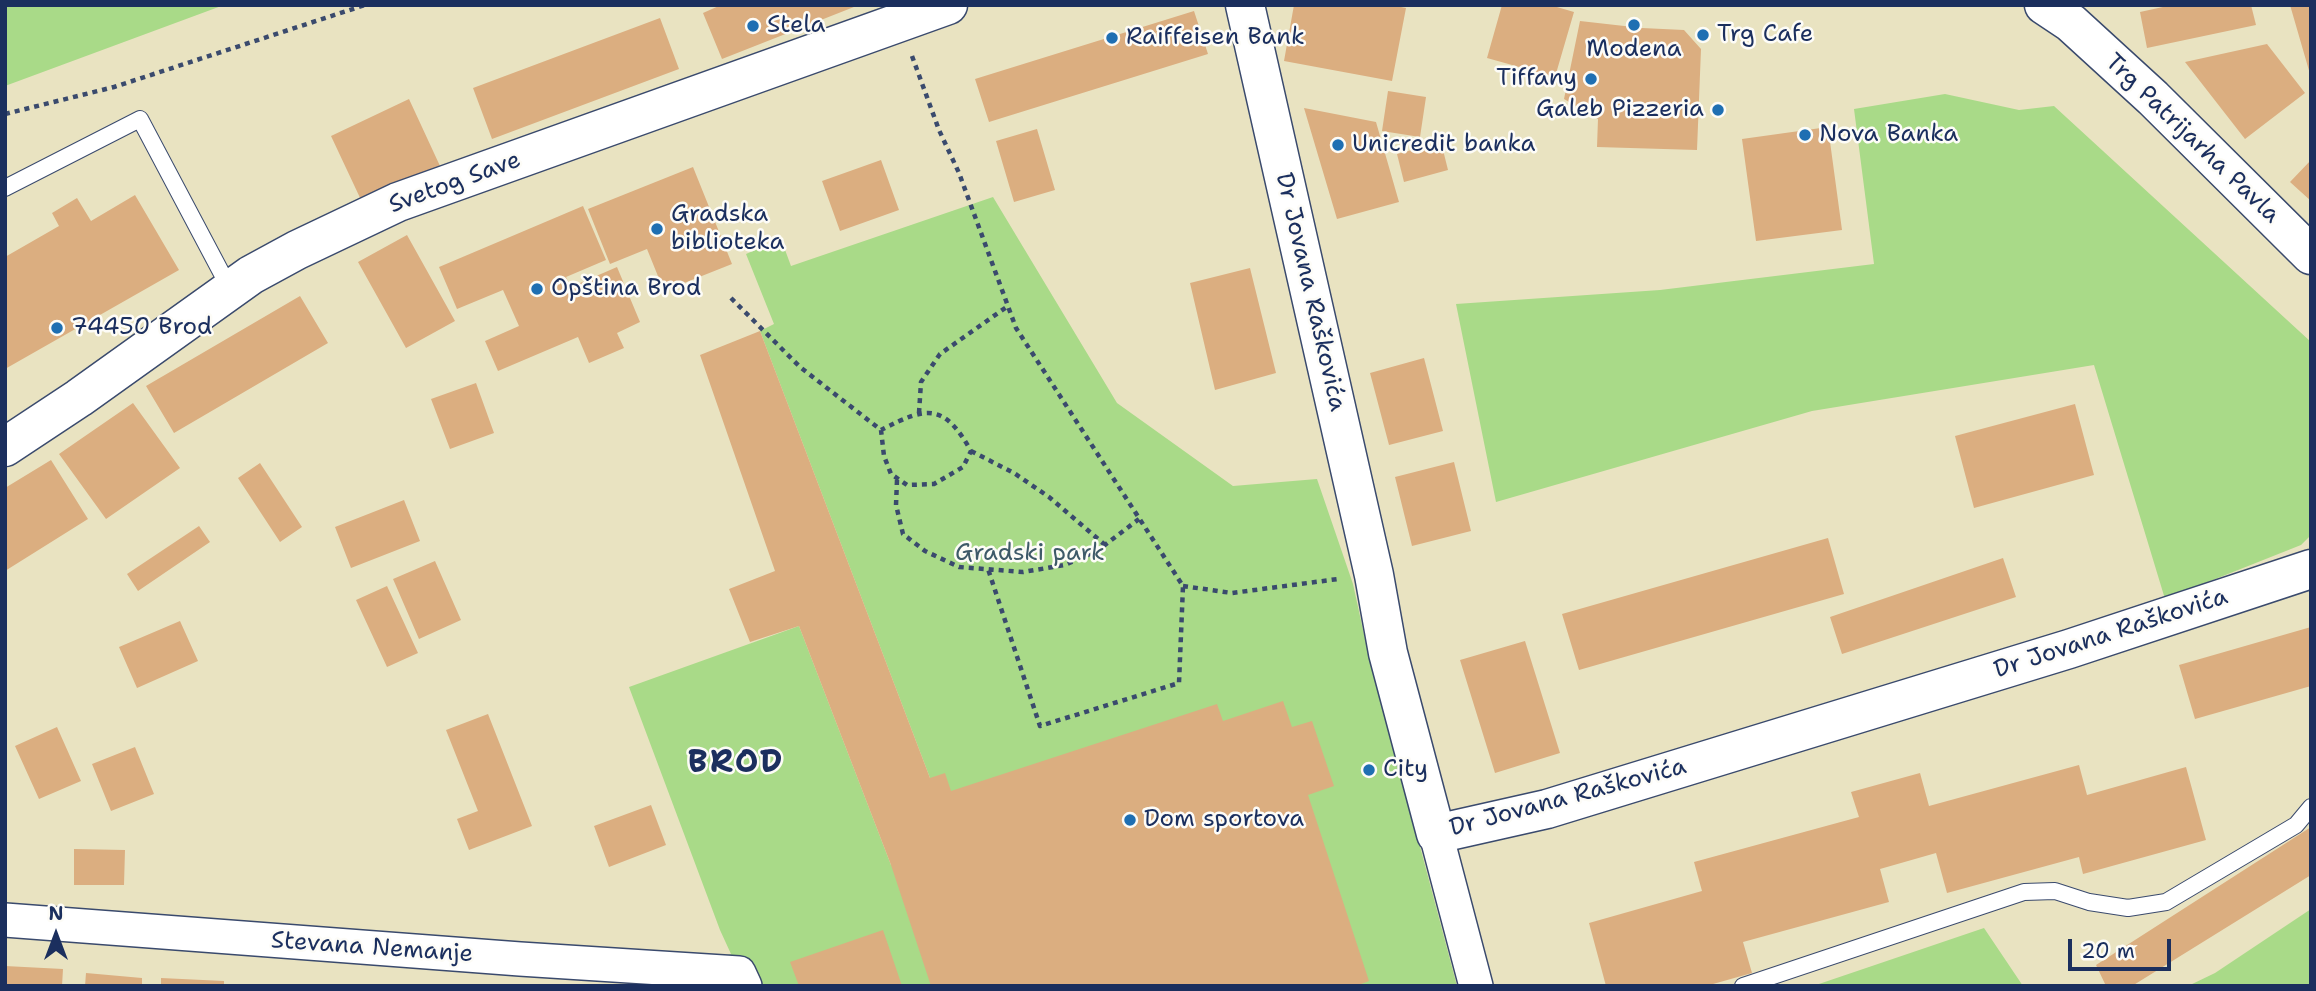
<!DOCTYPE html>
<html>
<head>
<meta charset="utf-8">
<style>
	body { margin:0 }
	#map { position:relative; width:2316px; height:991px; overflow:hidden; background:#e9e3c1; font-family:"Shantell Sans",sans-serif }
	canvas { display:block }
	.frame { position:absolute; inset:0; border:7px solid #1b2f5e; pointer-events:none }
	.north { position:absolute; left:21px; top:900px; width:70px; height:70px; -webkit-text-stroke:5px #fdfcf7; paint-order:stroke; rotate:0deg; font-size:19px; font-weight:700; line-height:28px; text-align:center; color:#1b2f5e }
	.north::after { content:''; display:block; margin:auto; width:24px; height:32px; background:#1b2f5e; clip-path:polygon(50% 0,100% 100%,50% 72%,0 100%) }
	.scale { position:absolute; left:2068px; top:939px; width:103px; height:32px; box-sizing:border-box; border:4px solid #1b2f5e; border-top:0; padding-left:9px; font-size:21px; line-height:24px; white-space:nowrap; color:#1b2f5e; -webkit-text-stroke:5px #fdfcf7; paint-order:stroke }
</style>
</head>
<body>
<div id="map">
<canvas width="2316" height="991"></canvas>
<div class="frame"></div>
<div class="north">N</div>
<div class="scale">20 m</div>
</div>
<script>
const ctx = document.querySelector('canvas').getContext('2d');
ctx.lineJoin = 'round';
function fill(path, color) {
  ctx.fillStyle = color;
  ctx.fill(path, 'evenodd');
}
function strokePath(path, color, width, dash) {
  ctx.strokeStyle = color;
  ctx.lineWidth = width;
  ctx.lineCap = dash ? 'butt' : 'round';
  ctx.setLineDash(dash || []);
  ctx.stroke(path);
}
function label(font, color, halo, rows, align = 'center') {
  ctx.font = font + ' "Shantell Sans",sans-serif';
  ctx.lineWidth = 5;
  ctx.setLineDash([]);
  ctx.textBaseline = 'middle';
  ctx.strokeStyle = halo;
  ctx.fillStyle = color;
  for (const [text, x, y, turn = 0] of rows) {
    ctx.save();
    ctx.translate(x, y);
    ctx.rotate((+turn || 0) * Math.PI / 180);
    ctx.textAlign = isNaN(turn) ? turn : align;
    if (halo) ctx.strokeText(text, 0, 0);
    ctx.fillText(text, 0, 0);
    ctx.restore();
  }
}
fill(new Path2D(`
	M5,5H224L5,86Z
	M1945,94L2019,110L2054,106L2311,342V535L2301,545L2165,599L2094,365L1812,411L1496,502L1456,304L1660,290L1874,264L1854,109Z
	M993,197L1117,403L1233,486L1317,479L1353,584L1365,639L1457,986H710L702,961L731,954L720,930L629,687L799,626L891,865L952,845L930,778L760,331L774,324L746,254L781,239L791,266Z
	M2311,909V986H2188L2215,973Z
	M1984,928L2023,986H1813Z`), '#a9da88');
fill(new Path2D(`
	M721,5H859L722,59L703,13Z
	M1294,5H1391L1406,8L1392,81L1284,61Z
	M1502,5H1550L1574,12L1555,77L1487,58Z
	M2172,5H2251L2256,25L2147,48L2140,12Z
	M2290,5H2311V74H2310Z
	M1194,11L1208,54L989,122L975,79Z
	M660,18L679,69L492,139L473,88Z
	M1580,21L1642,28L1684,30L1701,49L1697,150L1597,147L1598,119L1564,99Z
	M2267,44L2305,93L2245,139L2185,62Z
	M1388,91L1426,97L1420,137L1382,131Z
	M409,99L440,166L362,202L331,136Z
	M1304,108L1376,122L1399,202L1337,219Z
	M1828,127L1842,230L1756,241L1742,139Z
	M1037,129L1055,190L1014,202L996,141Z
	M1441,142L1448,170L1404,182L1397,154Z
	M881,160L899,210L840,231L822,181Z
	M2311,160V201L2290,182Z
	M693,167L732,264L664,291L647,249L610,264L588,209Z
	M135,195L179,270L5,369V257L59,226L52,213L77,198L91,221Z
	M583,206L606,260L566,277L571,287L617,267L640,322L617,333L624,348L589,363L578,337L498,371L485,341L519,326L503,290L457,309L439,267Z
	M407,235L455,321L406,348L358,262Z
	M1250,268L1276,373L1215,390L1190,283Z
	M300,296L328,343L174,433L146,386Z
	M760,331L930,778L945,773L951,791L1217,704L1223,721L1283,701L1292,727L1312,721L1334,786L1308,795L1369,981L1356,986H931L891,865L799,626L750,642L729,589L775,571L700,355Z
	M1424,358L1443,431L1389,445L1370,373Z
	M476,383L494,433L450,449L431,399Z
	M133,403L180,468L106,519L59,454Z
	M2075,404L2094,475L1974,508L1955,436Z
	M51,460L88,519L5,571V488Z
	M1454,462L1471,531L1412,546L1395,477Z
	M260,463L302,527L280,542L238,478Z
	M404,500L420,541L351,568L335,527Z
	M199,526L210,542L138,591L127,574Z
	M1828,538L1844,594L1579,670L1562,614Z
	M2003,558L2016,597L1842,654L1830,617Z
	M435,561L461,620L419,639L393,579Z
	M387,586L418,653L387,667L356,600Z
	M180,621L198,661L137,688L119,647Z
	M2311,627V686L2195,719L2179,665Z
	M1525,641L1560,753L1495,773L1460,660Z
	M488,714L532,826L469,850L457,819L478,811L446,730Z
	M57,727L81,781L39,799L15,746Z
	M135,747L154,794L111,811L92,764Z
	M2079,765L2087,795L2186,767L2206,840L2083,874L2079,857L1947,893L1936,853L1880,869L1889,902L1743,942L1752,973L1706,986H1606L1589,923L1702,891L1694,862L1859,817L1851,792L1920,773L1929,806Z
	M651,805L666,845L609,867L594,826Z
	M2311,827V875L2132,986H2106L2096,965Z
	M74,849L125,850L124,885H74Z
	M883,930L902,986H799L790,962Z
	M5,966L63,969L62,986H5Z
	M86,973L142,978V986H85Z
	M161,978L224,981V986H161Z`), '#dbae80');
const service = new Path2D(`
	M5,188L140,119L230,289
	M1743,986L2024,892L2055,891L2089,902L2128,908L2166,902L2296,825L2311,807`);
const minor = new Path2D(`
	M1436,834L1476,986
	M5,920L520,959L739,973L745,986`);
const tertiary = new Path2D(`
	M1245,5L1374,575L1388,653L1436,834L1547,809L2069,649L2311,569
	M2044,5L2071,23L2153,98L2311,255
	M5,447L79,398L251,275L297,250L398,202L948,5`);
strokePath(service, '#3a4a6d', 18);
strokePath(minor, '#3a4a6d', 36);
strokePath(tertiary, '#3a4a6d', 41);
strokePath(new Path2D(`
	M912,56L939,130L959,173L1016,328L1183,586L1179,683L1040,726L988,569
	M5,114L114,87L365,5
	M731,298L800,367L881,430L884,456L891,474L907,485L934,484L963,467L971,451C944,403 927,406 881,430
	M919,413L921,382L940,354L1008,306
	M971,451L1014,473L1049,497L1105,545
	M897,480L896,505L903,534L925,551L959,567L1023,572L1065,565L1097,551L1139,519
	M1183,586L1232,593L1338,579`), '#3a4a6d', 4.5, [5, 5]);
strokePath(service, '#fff', 16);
strokePath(minor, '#fff', 33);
strokePath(tertiary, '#fff', 38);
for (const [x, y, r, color] of [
	[1634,25,7,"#1f6fb2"],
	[753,26,7,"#1f6fb2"],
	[1703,35,7,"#1f6fb2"],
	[1112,38,7,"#1f6fb2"],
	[1591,79,7,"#1f6fb2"],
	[1718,110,7,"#1f6fb2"],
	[1805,135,7,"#1f6fb2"],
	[1338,145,7,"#1f6fb2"],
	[657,229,7,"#1f6fb2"],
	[537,289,7,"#1f6fb2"],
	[57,328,7,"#1f6fb2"],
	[1369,770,7,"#1f6fb2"],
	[1130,820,7,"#1f6fb2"]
]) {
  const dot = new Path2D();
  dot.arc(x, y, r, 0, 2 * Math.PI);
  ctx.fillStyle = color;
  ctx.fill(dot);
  strokePath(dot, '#fdfcf7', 2.5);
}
label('24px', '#1b2f5e', '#fdfcf7', [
	["Stela",767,26],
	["Trg Cafe",1717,35],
	["Raiffeisen Bank",1126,38],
	["Modena",1634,50,"center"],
	["Tiffany",1577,79,"right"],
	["Galeb Pizzeria",1704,110,"right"],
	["Nova Banka",1819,135],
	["Unicredit banka",1352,145],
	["Gradska",671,215],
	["biblioteka",671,243],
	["Opština Brod",551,289],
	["74450 Brod",71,328],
	["City",1383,770],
	["Dom sportova",1144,820]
], 'left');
label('24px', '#1b2f5e', '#fdfcf7', [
	["Trg Patrijarha Pavla",2192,139,44],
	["Svetog Save",455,183,-20],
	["Dr Jovana Raškovića",1310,292,77],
	["Dr Jovana Raškovića",2111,634,-18],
	["Dr Jovana Raškovića",1568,798,-15],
	["Stevana Nemanje",372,948,4]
]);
label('24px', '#3e5a68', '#fdfcf7', [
	["Gradski park",1030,554]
]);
ctx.letterSpacing = '2px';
label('bold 32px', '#1b2f5e', '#fdfcf7', [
	["BROD",736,764]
]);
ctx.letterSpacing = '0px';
</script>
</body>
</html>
